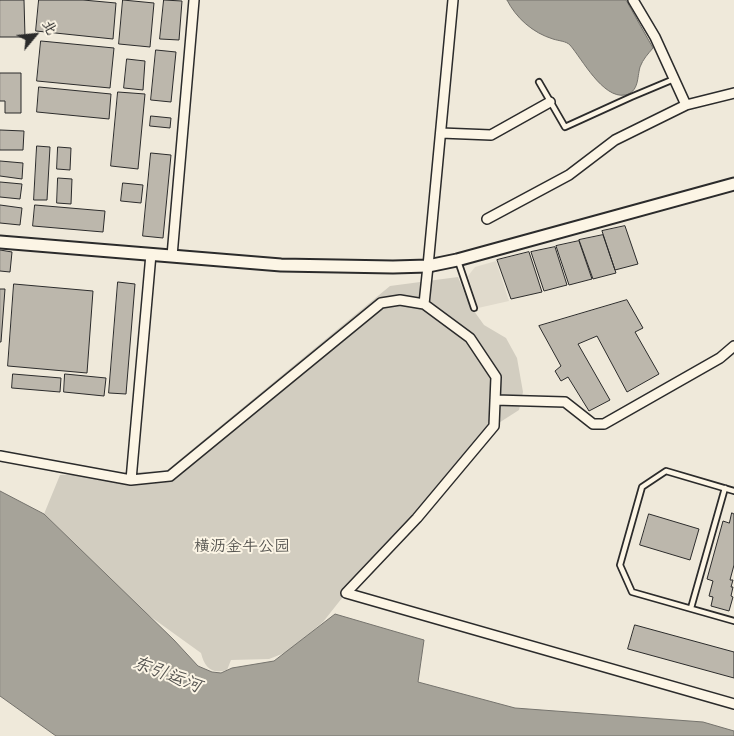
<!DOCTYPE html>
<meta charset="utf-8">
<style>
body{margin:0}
#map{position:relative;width:734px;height:736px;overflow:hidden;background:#efe9da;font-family:Dekko,"LXGW WenKai TC",sans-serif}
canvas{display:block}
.north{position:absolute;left:10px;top:10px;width:50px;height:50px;-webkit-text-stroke:4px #fcf5e5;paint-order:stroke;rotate:62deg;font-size:14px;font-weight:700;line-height:20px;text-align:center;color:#2b2b2b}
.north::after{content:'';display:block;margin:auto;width:18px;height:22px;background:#2b2b2b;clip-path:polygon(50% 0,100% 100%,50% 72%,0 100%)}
</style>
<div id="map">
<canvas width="734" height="736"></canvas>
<div class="north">北</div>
</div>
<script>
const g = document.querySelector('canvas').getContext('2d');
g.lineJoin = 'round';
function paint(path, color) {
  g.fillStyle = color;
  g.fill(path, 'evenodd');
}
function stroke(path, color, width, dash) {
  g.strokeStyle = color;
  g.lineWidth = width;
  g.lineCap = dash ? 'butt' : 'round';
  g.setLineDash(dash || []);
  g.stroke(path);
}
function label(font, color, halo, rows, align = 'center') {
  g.font = font + ' Dekko,"LXGW WenKai TC",sans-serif';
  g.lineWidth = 4;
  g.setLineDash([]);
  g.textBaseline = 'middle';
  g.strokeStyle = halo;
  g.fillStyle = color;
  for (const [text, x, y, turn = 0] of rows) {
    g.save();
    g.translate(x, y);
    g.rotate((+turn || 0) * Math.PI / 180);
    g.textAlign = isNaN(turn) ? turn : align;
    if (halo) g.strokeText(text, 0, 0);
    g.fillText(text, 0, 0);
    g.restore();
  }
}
const built = new Path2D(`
 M496,261L509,301L478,308L468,276L475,267Z`);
const green = new Path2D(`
 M458,277L469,304L484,325L506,338L517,358L523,392L519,410L494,426L346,593L323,622L287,652L269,659L231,660L227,670C211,674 205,668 201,653L133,604L44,514L60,475L166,471L390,286Z`);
const water = new Path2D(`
 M507,0H626L653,48C648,54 643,59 640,67C637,78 639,92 625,95C603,99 582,59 570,45C566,41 559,41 553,39C533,33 516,18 507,0Z
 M0,491L44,514L174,640L198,666L212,672L221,673L232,668L274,661L335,614L424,640L418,682L515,708L703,722L734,731V736H56L0,696Z`);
const building = new Path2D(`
 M0,0H24L25,37H0Z
 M39,0H83L116,3L113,39L36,31Z
 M123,0L154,3L150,47L119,44Z
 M164,0L182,1L179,40L160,39Z
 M41,41L114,48L110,88L37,81Z
 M156,50L176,52L171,102L151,100Z
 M127,59L145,61L143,90L124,88Z
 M0,73H21V113H5V101H0Z
 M39,87L111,94L109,119L37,112Z
 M118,92L145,94L138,169L111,166Z
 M151,116L171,118L170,128L150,126Z
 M0,130L24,131L23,150H0Z
 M37,146L50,147L47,200H34Z
 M58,147L71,148L70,170L57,169Z
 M151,153L171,155L163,238L143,236Z
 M0,161L23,163L22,179L0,176Z
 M58,178L72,179L71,204L57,203Z
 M0,182L22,184L20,199L0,197Z
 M123,183L143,185L141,203L121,201Z
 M0,205L22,208L20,225L0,223Z
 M35,205L105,211L103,232L33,226Z
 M625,226L638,264L615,270L602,231Z
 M603,235L616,273L593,279L579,240Z
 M579,241L592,279L569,285L556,246Z
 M555,247L567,285L544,291L531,252Z
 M0,250L12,252L10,272L0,271Z
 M529,252L542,292L511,299L497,260Z
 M118,282L135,284L126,394L109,393Z
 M14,284L93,291L87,373L8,366Z
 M0,289H5L1,342H0Z
 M627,300L643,328L635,332L659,374L627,392L597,336L578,344L610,400L589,411L568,377L561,381L555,371L561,366L539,326Z
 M13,374L61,378L60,392L12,388Z
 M65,374L106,378L104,396L64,392Z
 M732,513L734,514V565L730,580H733L731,587H733L731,596L733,597L729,611L711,606L713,597L709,596L713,581L707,579L723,521L729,523Z
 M649,514L699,529L690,560L640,545Z
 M635,625L734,652V678L628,649Z`);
const lane = new Path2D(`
 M539,82L565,127L631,97L674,79
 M458,261L474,308
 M734,491L666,471L642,487L620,565L632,592L734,621
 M691,608L725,488`);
const street = new Path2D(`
 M633,0L655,37L686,105
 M441,133L491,135L550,102
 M487,219L569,175L615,140L686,105L734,93
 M172,256L194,0
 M424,304L428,266L453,0
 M495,400L565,402L593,424H604L720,358L734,346
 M0,456L131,480L170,476L381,303L400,300L424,304L470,338L496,377L494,426L417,518L346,593L734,704
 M131,480L151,254`);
const secondary = new Path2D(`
 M0,242L281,265L393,267L428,266L457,260L734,184`);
const parkNames = [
 ["横沥金牛公园",242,549]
];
const waterNames = [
 ["东引运河",166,677,21]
];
paint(built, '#e0dacc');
paint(green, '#d2cdc0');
paint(water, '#a6a399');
stroke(water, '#75736d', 1);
paint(building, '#bcb7ac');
stroke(building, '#2b2b2b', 1);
stroke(lane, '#2b2b2b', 8);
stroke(street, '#2b2b2b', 12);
stroke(secondary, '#2b2b2b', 15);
stroke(lane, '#fcf5e5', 4.5);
stroke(street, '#fcf5e5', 9);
stroke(secondary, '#fcf5e5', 11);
label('16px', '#555450', '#fcf5e5', parkNames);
label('italic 18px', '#565552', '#fcf5e5', waterNames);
</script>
